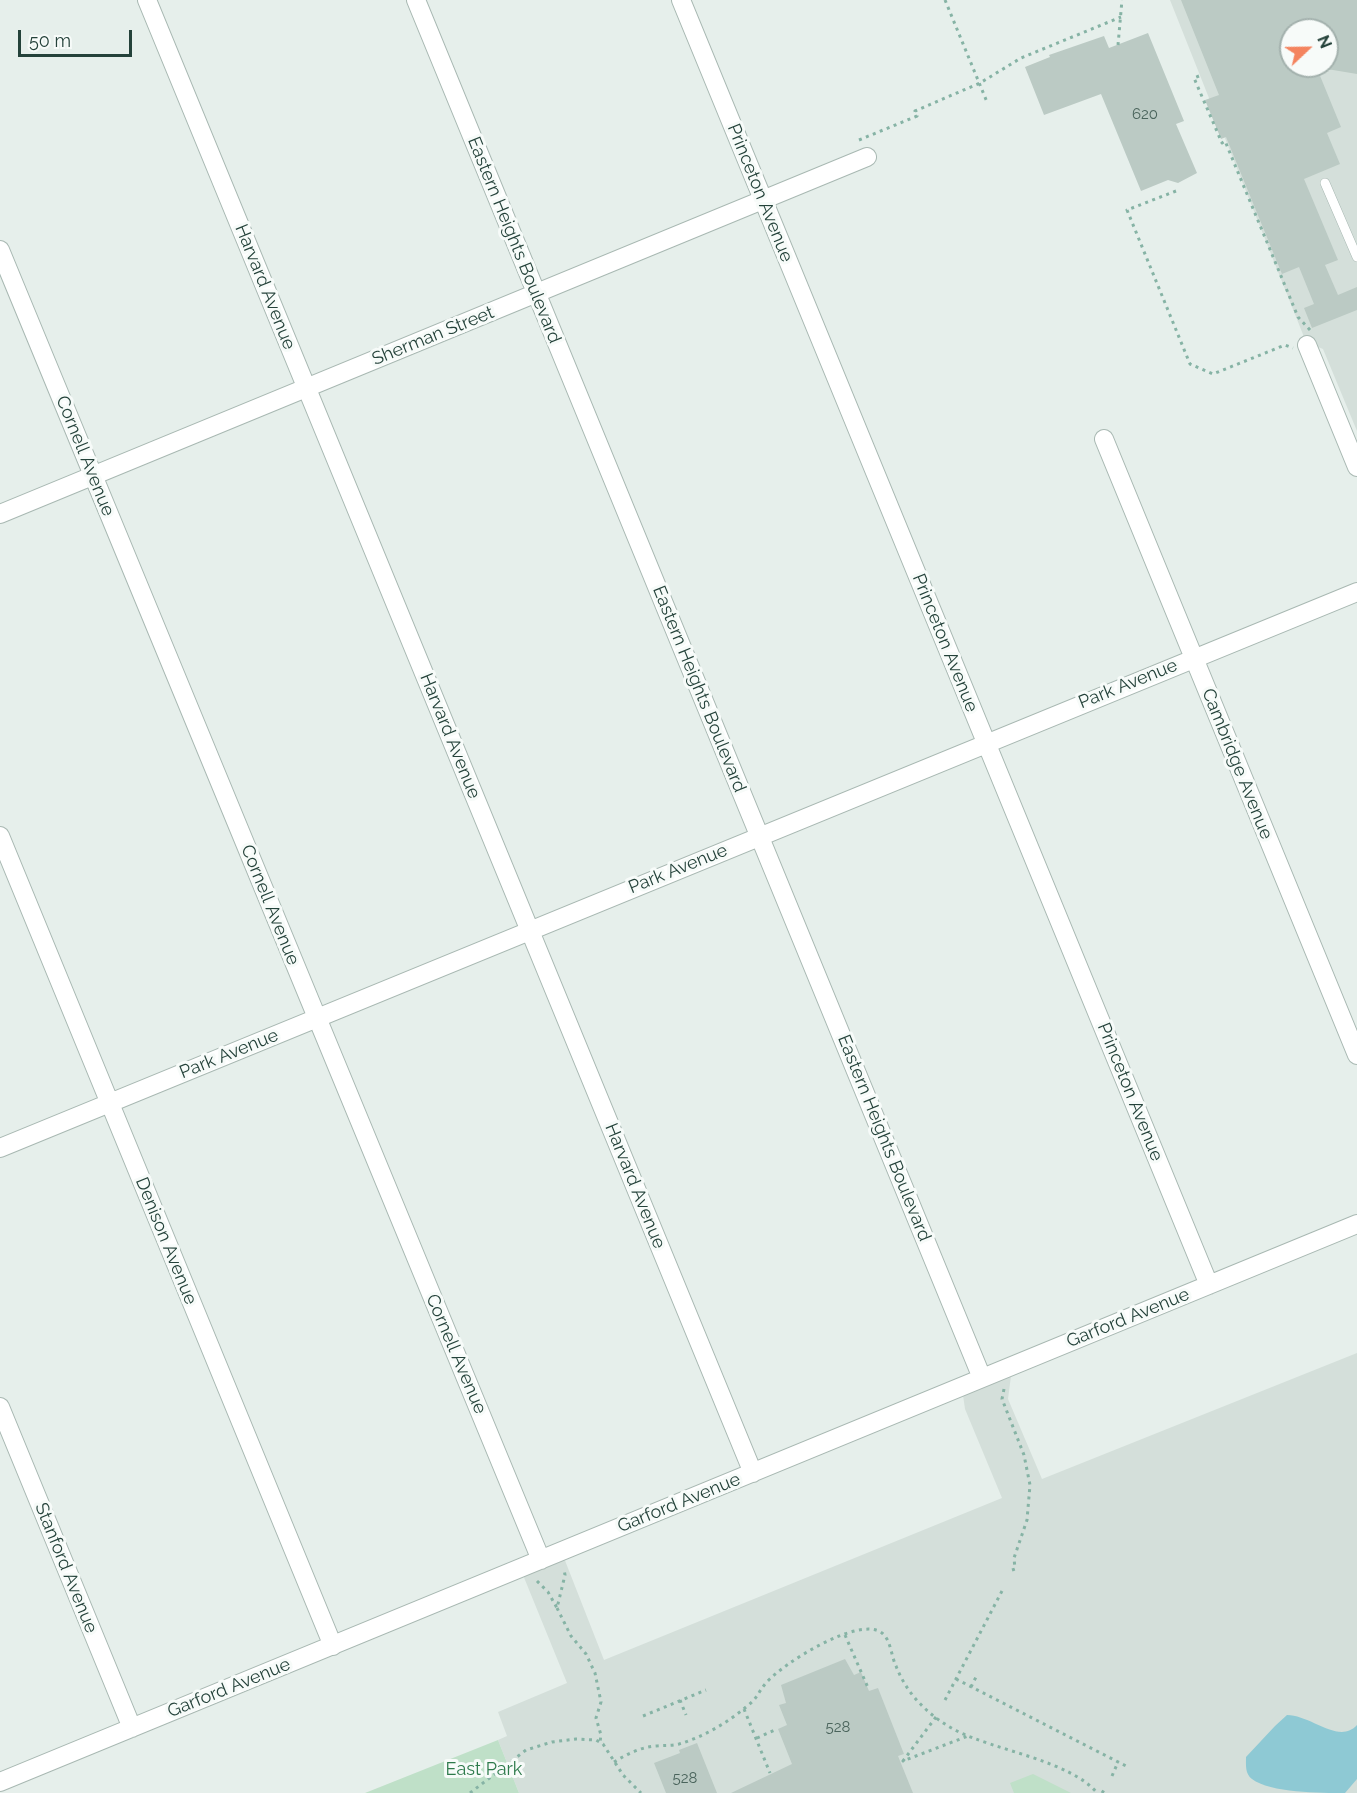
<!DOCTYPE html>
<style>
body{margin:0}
#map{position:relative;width:1357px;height:1793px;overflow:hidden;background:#e6efeb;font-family:Raleway,sans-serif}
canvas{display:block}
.north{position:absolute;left:1279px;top:18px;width:60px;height:60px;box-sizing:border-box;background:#f7fbf9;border:2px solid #a3b1ad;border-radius:50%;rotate:68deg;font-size:16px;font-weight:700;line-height:24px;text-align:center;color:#24423a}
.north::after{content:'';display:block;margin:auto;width:21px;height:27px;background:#f4845f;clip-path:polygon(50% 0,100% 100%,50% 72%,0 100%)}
.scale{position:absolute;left:18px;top:30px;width:114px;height:27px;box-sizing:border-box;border:3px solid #24423a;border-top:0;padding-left:8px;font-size:18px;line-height:21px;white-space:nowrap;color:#24423a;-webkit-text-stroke:4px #f7fbf9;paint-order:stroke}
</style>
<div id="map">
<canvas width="1357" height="1793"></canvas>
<div class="north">N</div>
<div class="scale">50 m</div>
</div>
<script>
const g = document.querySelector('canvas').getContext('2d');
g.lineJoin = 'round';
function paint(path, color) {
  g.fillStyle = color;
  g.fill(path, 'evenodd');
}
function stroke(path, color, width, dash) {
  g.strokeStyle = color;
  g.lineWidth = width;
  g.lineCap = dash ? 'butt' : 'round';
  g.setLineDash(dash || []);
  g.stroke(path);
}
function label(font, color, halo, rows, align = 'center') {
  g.font = font + ' Raleway,sans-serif';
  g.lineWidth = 6;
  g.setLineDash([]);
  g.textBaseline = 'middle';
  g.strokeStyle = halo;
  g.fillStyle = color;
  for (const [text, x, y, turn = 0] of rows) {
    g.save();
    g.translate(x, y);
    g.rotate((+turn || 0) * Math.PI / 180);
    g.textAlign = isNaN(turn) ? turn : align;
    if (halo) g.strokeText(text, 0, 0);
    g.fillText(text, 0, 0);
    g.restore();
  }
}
const built = new Path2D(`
 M1170,0H1357V431L1323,349L1306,342ZM1291,30H1327V66H1291Z
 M1357,1353V1793H519L498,1740L507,1736L498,1712L567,1683L523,1575L564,1558L604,1660L1002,1498L965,1409L963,1395L1011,1376L1008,1399L1042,1479Z`);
const green = new Path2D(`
 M498,1740L519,1793H365Z
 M1033,1774L1071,1793H1014L1010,1783Z`);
const water = new Path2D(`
 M1287,1715C1311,1715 1339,1745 1357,1725V1779L1345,1793C1321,1793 1270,1793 1252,1779C1245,1774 1246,1765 1246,1757L1275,1726Z`);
const building = new Path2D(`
 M1181,0H1357V74L1327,69V30H1291V66H1316L1341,127L1327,133L1340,164L1304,179L1338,260L1325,265L1338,295L1357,287V310L1312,328L1304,308L1314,304L1299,267L1282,274L1226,137L1221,139L1205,100L1219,95Z
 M1148,33L1184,121L1176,124L1197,173L1178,183L1168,180L1141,191L1101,94L1044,115L1025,67L1050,57L1049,55L1104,36L1109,48Z
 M845,1659L854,1675L861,1672L869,1691L878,1688L904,1754L898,1756L913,1793H731L792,1764L778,1729L787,1725L779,1705L786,1703L781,1685Z
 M697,1743L717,1793H666L654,1763L680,1753L679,1750Z`);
const path = new Path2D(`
 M945,0L987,102
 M1118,45L1122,0
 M1199,76L1194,78L1222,143L1225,141L1298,317L1310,330
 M859,140L917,116L915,111L980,83L1021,58L1121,17
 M1176,191L1127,210L1190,364L1213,374L1285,345L1293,348
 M1004,1389L1002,1399L1024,1455L1030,1485L1027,1520L1014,1558L1015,1569L1012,1570
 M537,1581L548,1592L557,1608L565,1575L564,1569
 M557,1608L571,1636L586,1654L595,1673L601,1702L596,1718L601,1735L600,1742
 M845,1635L869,1690
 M956,1679L1126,1766
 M971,1687L977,1675
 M680,1700L686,1715
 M945,1700L1002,1591
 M744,1709L770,1773
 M643,1716L706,1690
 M936,1717L903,1761L968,1736
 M757,1738L777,1729
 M614,1762C627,1754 641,1747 656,1746C664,1745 671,1746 679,1744C703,1737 727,1723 746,1707C758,1698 758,1692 766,1683C782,1664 859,1615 882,1633C891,1640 891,1656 896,1666C907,1695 930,1717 957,1731C994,1750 1071,1761 1097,1793
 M1112,1776L1118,1762
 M470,1793L526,1750L552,1742L576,1739L596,1740L603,1744L623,1775L641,1793
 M1102,1793L1104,1790`);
const lane = new Path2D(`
 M1325,183L1357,257`);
const street = new Path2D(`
 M147,0L753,1473
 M416,0L982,1378
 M681,0L1209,1285
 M0,250L541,1560
 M1307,345L1357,467
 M1104,439L1357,1055
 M0,514L867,157
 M0,836L333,1646
 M0,1148L1357,592
 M0,1407L132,1728
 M0,1782L1357,1224`);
const numberNames = [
 ["620",1145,114],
 ["528",838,1727],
 ["528",685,1778]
];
const streetNames = [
 ["Princeton Avenue",760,193,68],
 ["Eastern Heights Boulevard",514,240,68],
 ["Harvard Avenue",265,287,68],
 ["Sherman Street",433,336,-22],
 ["Cornell Avenue",85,456,68],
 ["Princeton Avenue",945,643,68],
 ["Park Avenue",1128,684,-22],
 ["Eastern Heights Boulevard",699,689,68],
 ["Harvard Avenue",450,736,68],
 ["Cambridge Avenue",1237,764,68],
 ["Park Avenue",678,869,-22],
 ["Cornell Avenue",270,905,68],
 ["Park Avenue",229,1054,-22],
 ["Princeton Avenue",1130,1092,68],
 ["Eastern Heights Boulevard",884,1138,68],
 ["Harvard Avenue",635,1186,68],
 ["Denison Avenue",166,1241,68],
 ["Garford Avenue",1128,1318,-22],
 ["Cornell Avenue",456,1354,67],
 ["Garford Avenue",679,1503,-22],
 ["Stanford Avenue",66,1568,68],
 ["Garford Avenue",229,1688,-22]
];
const parkNames = [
 ["East Park",484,1770]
];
paint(built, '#d4dfda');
paint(green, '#bfe0c8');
paint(water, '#8ec9d4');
paint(building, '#bbcac4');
stroke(lane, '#a8b8b2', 10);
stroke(street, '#a8b8b2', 20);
stroke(path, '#86b3a5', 3, [3, 4.5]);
stroke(lane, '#fff', 9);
stroke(street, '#fff', 18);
label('15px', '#4a645c', null, numberNames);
label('18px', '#24423a', '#f7fbf9', streetNames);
label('18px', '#2d7a4b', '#f7fbf9', parkNames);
</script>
